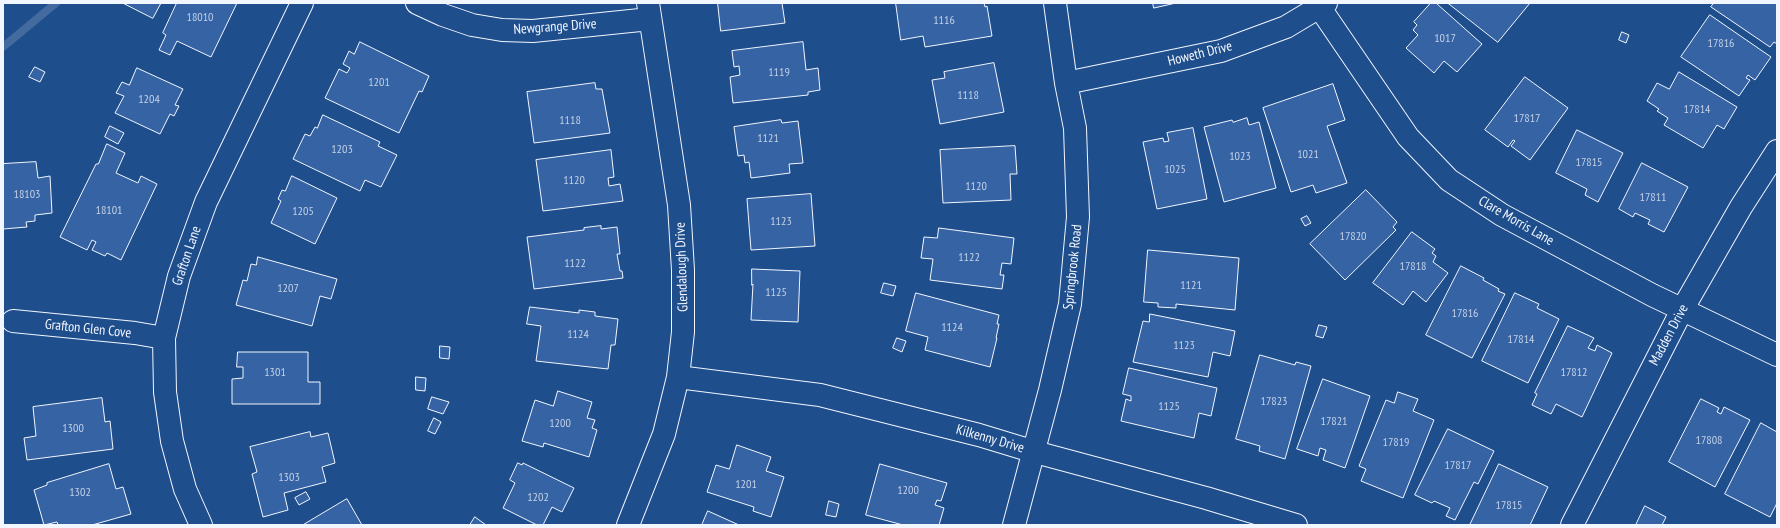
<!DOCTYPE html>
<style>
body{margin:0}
#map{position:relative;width:1780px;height:528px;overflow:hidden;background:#1f4e8c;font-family:"PT Sans Narrow",sans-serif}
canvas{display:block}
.frame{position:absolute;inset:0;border:4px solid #f2f6ff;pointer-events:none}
</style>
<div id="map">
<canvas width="1780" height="528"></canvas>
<div class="frame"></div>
</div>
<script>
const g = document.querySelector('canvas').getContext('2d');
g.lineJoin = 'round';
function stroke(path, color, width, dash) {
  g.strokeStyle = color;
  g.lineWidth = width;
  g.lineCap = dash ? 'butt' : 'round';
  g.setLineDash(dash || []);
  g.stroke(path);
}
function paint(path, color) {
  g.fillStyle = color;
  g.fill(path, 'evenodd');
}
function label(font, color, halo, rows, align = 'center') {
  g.font = font + ' "PT Sans Narrow",sans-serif';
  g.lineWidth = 3;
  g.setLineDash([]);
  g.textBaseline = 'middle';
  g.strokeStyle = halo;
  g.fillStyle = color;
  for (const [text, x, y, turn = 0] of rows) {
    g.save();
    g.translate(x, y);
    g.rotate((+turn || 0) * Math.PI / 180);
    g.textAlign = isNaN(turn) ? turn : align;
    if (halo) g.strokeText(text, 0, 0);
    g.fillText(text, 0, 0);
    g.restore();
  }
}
const stream = new Path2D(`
 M3,47L56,3`);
const building = new Path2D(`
 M123,3H161L153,18Z
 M177,3H237L211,57L177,41L170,55L159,50L166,35L163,33Z
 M718,3H782L785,23L721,31Z
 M896,3H984L985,7L987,6L992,36L925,47L923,36L901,40Z
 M1153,3H1176L1154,8Z
 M1431,3H1436L1482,44L1457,72L1444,61L1434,73L1406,48L1418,35L1413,30L1417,25L1414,22Z
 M1448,3H1530L1498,42Z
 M1714,3H1777V44L1774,42L1770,47L1711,7Z
 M1710,15L1771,57L1755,80L1748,75L1746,78L1750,80L1739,96L1681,57Z
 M1622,32L1629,35L1626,43L1619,40Z
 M360,42L429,76L422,92L419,91L399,133L325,98L339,69L347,73L350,68L343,64L349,51L354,54Z
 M803,42L806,70L818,68L820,90L808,92V95L733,103L730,77L740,75L739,66L734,67L732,51Z
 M994,63L1004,112L940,124L932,80L945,78L944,72Z
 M35,67L45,72L40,82L29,77Z
 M137,68L183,89L175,105L179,106L174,116L170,114L160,134L115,113L124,96L116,93L122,82L129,85Z
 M1679,72L1737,107L1724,129L1717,125L1703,148L1664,125L1668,118L1657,111L1659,109L1647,101L1657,83L1669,89Z
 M1525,77L1568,108L1530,160L1511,146L1515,141L1513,140L1508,147L1485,130Z
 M595,83L596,89H602L610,133L534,143L527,92Z
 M1333,84L1345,120L1327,126L1347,183L1316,193L1313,185L1291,192L1263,108Z
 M323,115L380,142L378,146L397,155L381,187L365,180L360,191L293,159L305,134L310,136L315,127L317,128Z
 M1247,118L1249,125L1259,122L1276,188L1224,202L1204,127L1232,120L1233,122Z
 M781,120L782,123L798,121L803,163L789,164L790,173L751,178L749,162L745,163L744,155L738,156L734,127Z
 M110,126L124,133L118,144L105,137Z
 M1193,128L1207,199L1157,209L1143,142L1163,138L1164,142L1169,141L1167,133Z
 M1577,130L1623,153L1598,202L1585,195L1587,189L1556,173Z
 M107,144L125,153L116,173L138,183L141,176L157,184L121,260L107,253L105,256L92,250L96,242L92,240L87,250L60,237L96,164H98Z
 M1015,146L1017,174H1010L1011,200L943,203L940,150Z
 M611,150L614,177L608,178L609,186L620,184L623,201L543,211L536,160Z
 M36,162L38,178L50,176L52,213L35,215V221L26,222L27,227L3,229V164Z
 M1642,163L1688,187L1664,232L1648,224L1650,220L1635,213L1633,217L1619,209Z
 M292,176L337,198L315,244L271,223L281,201L278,199L282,190L285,191Z
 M1366,190L1397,222L1393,227L1396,230L1345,280L1310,244Z
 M811,194L815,246L751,250L747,199Z
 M1307,216L1311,223L1305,226L1301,219Z
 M601,226V229L617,227L620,254H617L620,271H622L623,278L534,289L527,237L584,230V228Z
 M939,228L1014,238L1011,264L1002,263L1000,275H1004L1002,289L930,280L933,259L921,258L924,237L937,238Z
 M1412,232L1435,249L1432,253L1436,256L1433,262L1448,273L1426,302L1413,291L1403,305L1373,283Z
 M1148,250L1239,258L1235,310L1176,304V308L1158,307V303L1144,302Z
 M258,257L337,279L331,299L320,296L312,326L236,305L243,280L247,281L251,264L256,265Z
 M1461,266L1484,278L1483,280L1499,289L1498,291L1505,294L1472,358L1426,335Z
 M752,269L800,271L798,322L751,320L753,284L752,285Z
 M884,283L896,286L893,296L881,293Z
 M916,293L999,315L997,324H999L996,338H997L990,367L925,350L928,337L906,331Z
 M1515,293L1539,304L1537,308L1559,319L1528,383L1482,361Z
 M530,307L579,313V310L595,312V316L618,319L615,345H611L608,369L536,361L541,326L527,324Z
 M1150,314L1235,331L1230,356L1213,352L1208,377L1133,362L1143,321L1149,322Z
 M1319,325L1327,327L1323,338L1316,336Z
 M1568,326L1594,338L1588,348L1595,351L1597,345L1612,353L1582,417L1556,404L1551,414L1532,405L1537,394L1535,393Z
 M897,338L906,341L902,352L893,348Z
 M440,346L450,347L449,359L440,358Z
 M238,352H308V382H320V404H232V379L243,378V367H237Z
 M1260,355L1295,365L1296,362L1311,366L1285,459L1259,451L1260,446L1236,439Z
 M1129,368L1217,388L1211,416L1199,413L1194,438L1121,421L1126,399L1131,401V396L1123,394Z
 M416,377L426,378L425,391L416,390Z
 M1323,379L1370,396L1345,468L1323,460L1326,450L1320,448L1318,456L1297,449Z
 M558,391L592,402L587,418L595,420L592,428L597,430L589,457L544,443L543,447L522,441L535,400L553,406Z
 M1398,392L1418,399L1413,411L1434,420L1403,498L1361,481L1366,469L1359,466L1386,400L1394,403Z
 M432,397L449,402L443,414L428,409Z
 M102,398L105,422L110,421L113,449L27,460L24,438L36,436L33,407Z
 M1701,399L1719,408L1717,412L1721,414L1724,407L1750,420L1715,487L1669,462Z
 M434,418L441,422L435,434L428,431Z
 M1761,423L1777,432V503L1770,517L1725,494Z
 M1448,429L1494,451L1478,484L1474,482L1455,520L1446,516L1450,508L1434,501L1432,503L1415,495Z
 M310,432L311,437L328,433L335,463L322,467L326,482L284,493L288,510L263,517L252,474L257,472L250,447Z
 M737,445L771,457L766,471L784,477L771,517L753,511L754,507L707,492L716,465L729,469Z
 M518,463L522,465L523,463L574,488L562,512L552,507L543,525H537L503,508L515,483L510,480Z
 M109,464L116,489L123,487L131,514L92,525H58L57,522L44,525L34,490L47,485V483Z
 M880,464L947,483L941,501L937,500L935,505L944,508L939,525H903L866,515Z
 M1499,464L1548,487L1530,525H1470Z
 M306,492L310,499L299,505L295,498Z
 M347,499L362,525H303Z
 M829,501L839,504L836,517L826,515Z
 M1645,506L1666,517L1662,525H1636Z
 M708,511L739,525H702Z
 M475,517L486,525H470Z`);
const minor = new Path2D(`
 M417,3L443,15L472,25L502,30L533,31L650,19
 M1320,8L1408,137L1449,180L1502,215L1652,295L1777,355
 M1066,83L1221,51L1286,27L1326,3
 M13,321L135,333L164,338
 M678,377L820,395L979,435L1035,452L1206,498L1296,525
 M201,525L185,489L172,441L165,392L164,338L179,276L206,202L302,3
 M628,525L664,434L678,377L683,332V270L679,205L648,3
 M1014,525L1050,390L1070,304L1078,217L1075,128L1066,83L1055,3
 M1572,525L1682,310L1741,207L1777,151`);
const numberNames = [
 ["18010",200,18],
 ["1116",944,21],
 ["1017",1445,39],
 ["17816",1721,44],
 ["1119",779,73],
 ["1201",379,83],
 ["1118",968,96],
 ["1204",149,100],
 ["17814",1697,110],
 ["17817",1527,119],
 ["1118",570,121],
 ["1121",768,139],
 ["1203",342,150],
 ["1021",1308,155],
 ["1023",1240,157],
 ["17815",1589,163],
 ["1025",1175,170],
 ["1120",574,181],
 ["1120",976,187],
 ["18103",27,195],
 ["17811",1653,198],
 ["18101",109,211],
 ["1205",303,212],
 ["1123",781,222],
 ["17820",1353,237],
 ["1122",969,258],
 ["1122",575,264],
 ["17818",1413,267],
 ["1121",1191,286],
 ["1207",288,289],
 ["1125",776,293],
 ["17816",1465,314],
 ["1124",952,328],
 ["1124",578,335],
 ["17814",1521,340],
 ["1123",1184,346],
 ["1301",275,373],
 ["17812",1574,373],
 ["17823",1274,402],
 ["1125",1169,407],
 ["17821",1334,422],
 ["1200",560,424],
 ["1300",73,429],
 ["17808",1709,441],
 ["17819",1396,443],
 ["17817",1458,466],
 ["1303",289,478],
 ["1201",746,485],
 ["1200",908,491],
 ["1302",80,493],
 ["1202",538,498],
 ["17815",1509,506]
];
const streetNames = [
 ["Newgrange Drive",555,27,-4],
 ["Howeth Drive",1200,54,-14],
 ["Clare Morris Lane",1516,221,30],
 ["Grafton Lane",187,256,-71],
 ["Glendalough Drive",682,267,-92],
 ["Springbrook Road",1073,267,-84],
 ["Grafton Glen Cove",88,329,6],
 ["Madden Drive",1669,335,-62],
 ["Kilkenny Drive",990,439,16]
];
stroke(stream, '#446ba0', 8);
paint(building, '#3563a3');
stroke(building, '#f2f6ff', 1);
stroke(minor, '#f2f6ff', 24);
stroke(minor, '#1f4e8c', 22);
label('12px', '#c3d1e8', null, numberNames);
label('14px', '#f2f6ff', '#1f4e8c', streetNames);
</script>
